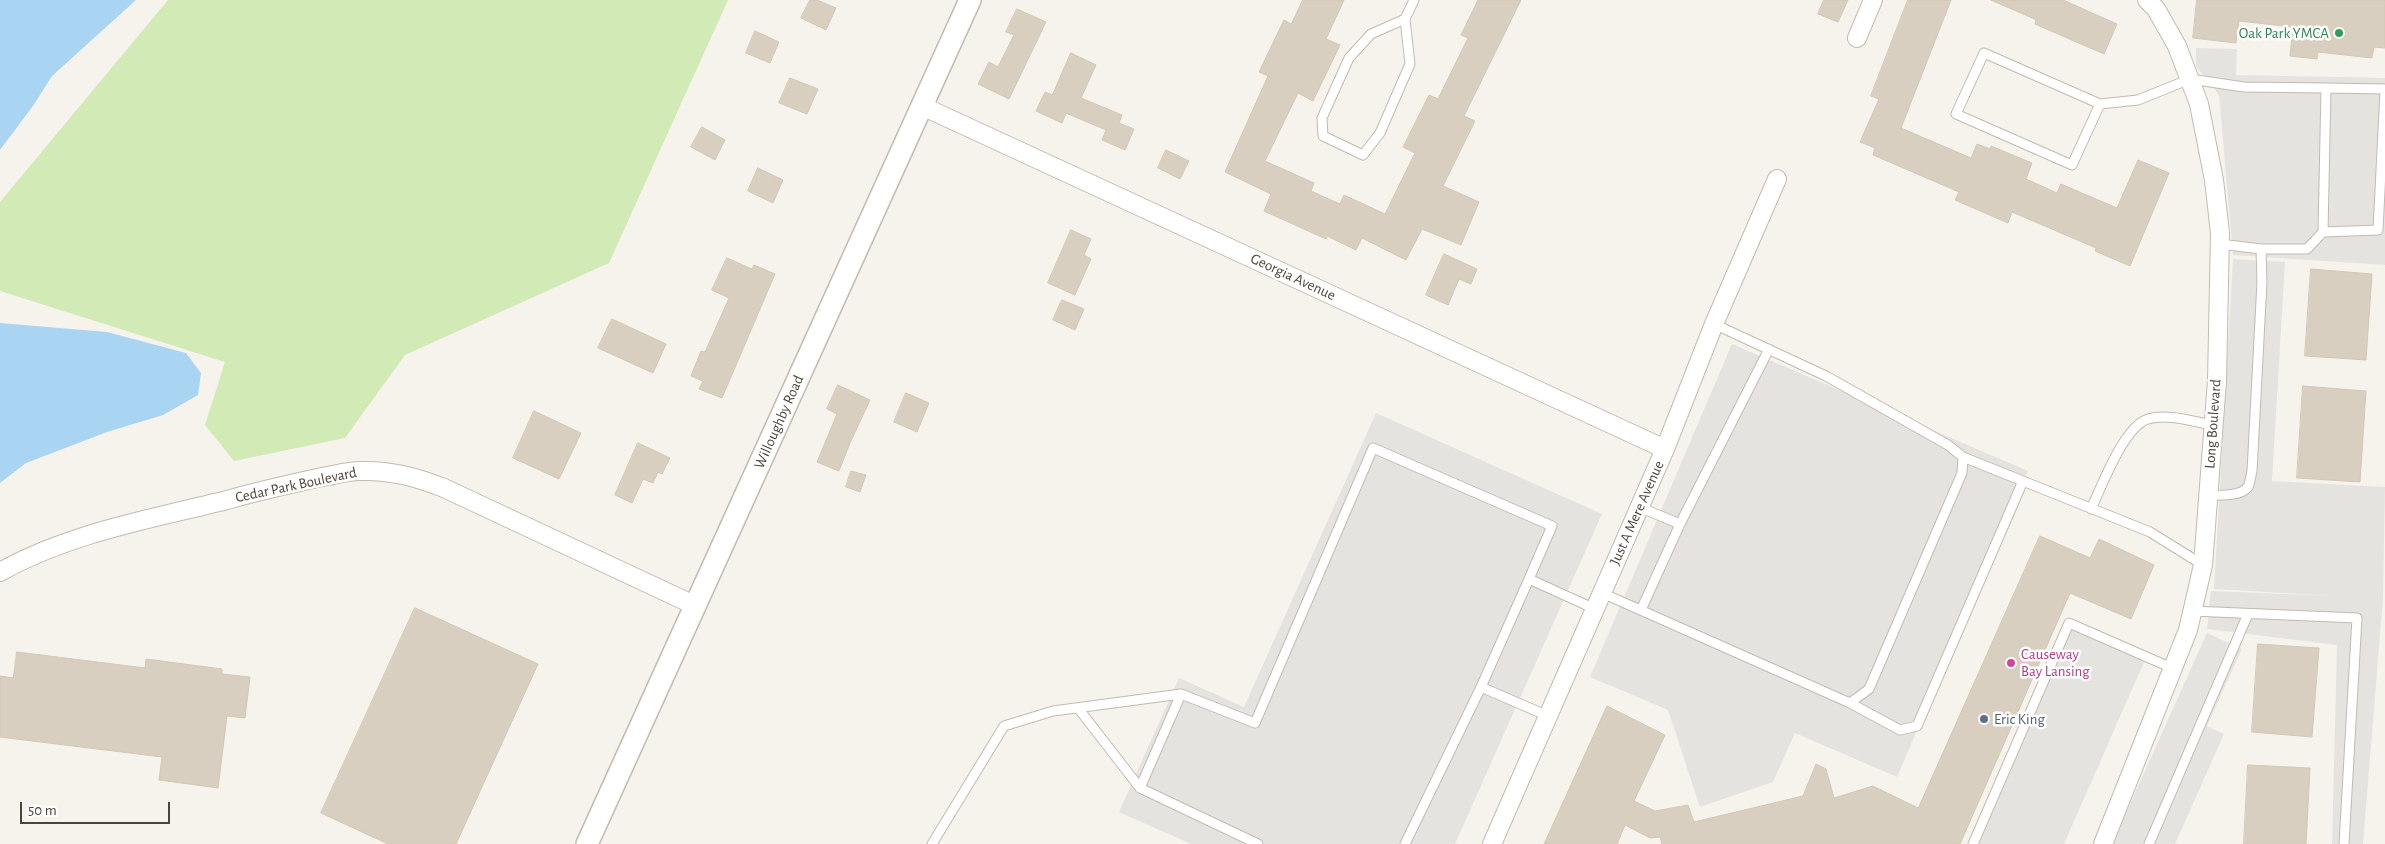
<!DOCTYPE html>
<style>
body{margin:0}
#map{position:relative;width:2385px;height:844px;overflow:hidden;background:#f6f3ec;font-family:"Alegreya Sans",sans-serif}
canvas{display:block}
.scale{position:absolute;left:20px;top:802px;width:150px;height:22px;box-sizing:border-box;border:2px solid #4b4439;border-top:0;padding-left:6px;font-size:15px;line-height:18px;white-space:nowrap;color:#4b4439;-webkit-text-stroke:4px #fff;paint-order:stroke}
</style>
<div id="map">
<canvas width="2385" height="844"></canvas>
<div class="scale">50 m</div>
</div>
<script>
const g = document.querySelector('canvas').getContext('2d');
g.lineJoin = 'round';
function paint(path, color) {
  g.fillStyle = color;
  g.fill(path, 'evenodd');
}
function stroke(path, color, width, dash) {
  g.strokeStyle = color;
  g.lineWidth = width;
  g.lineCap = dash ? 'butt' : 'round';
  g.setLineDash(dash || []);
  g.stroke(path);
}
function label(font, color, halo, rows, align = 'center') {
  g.font = font + ' "Alegreya Sans",sans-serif';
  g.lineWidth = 5;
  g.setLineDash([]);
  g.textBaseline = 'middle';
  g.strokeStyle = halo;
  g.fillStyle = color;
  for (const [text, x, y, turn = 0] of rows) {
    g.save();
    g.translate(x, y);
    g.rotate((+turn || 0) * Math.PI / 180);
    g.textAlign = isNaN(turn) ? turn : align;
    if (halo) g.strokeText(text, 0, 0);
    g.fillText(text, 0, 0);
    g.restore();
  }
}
const green = new Path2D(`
 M168,0H728L609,263L405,355L345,438L234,461L205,425L225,362L0,291V202Z`);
const parking = new Path2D(`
 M2196,48L2237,49L2236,75L2385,78V265L2233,255L2219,95L2196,66Z
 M2233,259L2285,262L2272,481L2385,487L2383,598L2363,844H2332L2337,645L2207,629L2211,591L2334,596L2214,589Z
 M1732,344L2028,471L1897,777L1795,733L1773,782L1700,807L1668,710L1590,677Z
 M1376,413L1602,514L1455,844H1191L1119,812L1179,678L1244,707Z
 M2069,618L2148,653L2064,844H1968Z
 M2207,633L2242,649L2207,726L2224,734L2175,844H2112Z`);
const water = new Path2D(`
 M0,0H136L52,76L33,106L0,150Z
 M0,323L107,332L186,353L201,373L198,395L163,415L107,432L26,463L0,483Z`);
const building = new Path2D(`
 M810,0H817L836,8L826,30L801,18Z
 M1303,0H1344L1326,39L1340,45L1313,101L1298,93L1265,161L1314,183L1311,191L1340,204L1344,195L1385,214L1415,153L1403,147L1429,95L1438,99L1468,38L1461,35L1478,0H1521L1464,116L1475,121L1443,186L1479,202L1461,245L1422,229L1406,260L1362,238L1356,250L1327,236L1326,239L1264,211L1271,194L1225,172L1268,76L1259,72L1284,20L1291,24Z
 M1824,0H1848L1838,22L1818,14Z
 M1908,0H1951L1901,128L1971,158L1977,144L1990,149L1991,146L2032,163L2026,179L2057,193L2061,184L2117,208L2138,160L2169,173L2130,266L2095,251L2096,248L2012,212L2008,223L1955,200L1959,192L1873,155L1875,148L1860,142L1879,99L1871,96Z
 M1991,0H2063L2117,24L2104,54L2035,24L2036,20Z
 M2197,0H2385V48L2374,47L2372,58L2318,52L2317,59L2290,56L2293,27L2239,21L2236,43L2193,38Z
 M1017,9L1046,22L1009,99L978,84L989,62L998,67L1014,35L1006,32Z
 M755,31L779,42L770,63L746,53Z
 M1071,53L1096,65L1081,98L1122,115L1119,123L1134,129L1125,150L1102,140L1106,130L1066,113L1062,123L1036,111L1045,92L1052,95Z
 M790,78L818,89L807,114L779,103Z
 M702,127L725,140L715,160L691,147Z
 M1166,150L1189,161L1180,179L1158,168Z
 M758,168L783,180L773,203L748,191Z
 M1071,230L1091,239L1084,255L1091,259L1075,295L1048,283Z
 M1444,254L1477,269L1471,284L1459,279L1448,305L1426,295Z
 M727,258L752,269L754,265L775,274L722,398L699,389L703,381L691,376L701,351L705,352L729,298L712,290Z
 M2311,269L2372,274L2366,360L2305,356Z
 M1062,300L1084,309L1075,330L1053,320Z
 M612,319L666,344L653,373L598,348Z
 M838,385L870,400L850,443L839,471L817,462L837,414L827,409Z
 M2303,386L2366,391L2360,482L2297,478Z
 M906,393L929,403L917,432L894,422Z
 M534,411L581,433L559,479L513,458Z
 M638,443L670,458L662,474L658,472L653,483L643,479L632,503L615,495Z
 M851,471L866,475L860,492L846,487Z
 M2040,536L2090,558L2099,539L2154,565L2131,619L2070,593L1960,844H1662L1660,837L1650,838L1625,825L1617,844H1544L1607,706L1665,735L1634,801L1655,811L1688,805L1694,822L1803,796L1816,764L1826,769L1834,798L1873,786L1918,808Z
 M415,608L538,664L456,844H388L321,813Z
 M2258,644L2319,648L2312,737L2252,732Z
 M17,652L145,668L146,659L222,669V674L250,677L245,718L227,716L218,788L159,780L162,757L0,737V676L13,678Z
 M2248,765L2310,768L2306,844H2244Z`);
const service = new Path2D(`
 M1405,19L1371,34L1349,58L1322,118L1323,136L1363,155L1380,133L1410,64L1405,19L1414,0
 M2326,88L2385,89
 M2100,104L2072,165L1956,114L1984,53L2100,104L2138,100L2190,79L2244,87L2326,88L2323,232L2307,249H2261L2220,244
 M2323,232L2378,230L2385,91
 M1963,457L2150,532L2203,565
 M2208,495C2219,495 2240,497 2248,487C2250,483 2251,475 2252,471L2262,282L2261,249
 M1639,507L1680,524L1641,610
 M2091,509C2102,486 2124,426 2148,419C2168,413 2194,422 2213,425
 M1680,524L1769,349
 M1529,579L1481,687L1548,716
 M1602,593L1850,703L1869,689L1962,473L1963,457L1948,445L1826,376L1714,324
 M2192,611L2357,618L2344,844
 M1850,703L1900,730L1917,726L2023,481
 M1078,708L1140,788
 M932,844L1004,726L1053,711L1181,694
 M1258,844L1140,788L1181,694L1255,723L1373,448L1552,526L1529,579L1595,609
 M1405,844L1481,687
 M1973,844L2069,623L2172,668
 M2149,844L2248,614`);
const minor = new Path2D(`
 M1857,38L1873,0
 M922,106L1665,449
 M0,572C69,533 151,519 227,500C258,491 290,484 322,477C335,475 347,471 360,471C390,470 416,477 444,488L696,606
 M1492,844L1665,449L1714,324L1777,179
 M2103,844L2188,630L2203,565L2217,381L2220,233L2214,180L2199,104L2177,46L2156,9L2147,0`);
const tertiary = new Path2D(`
 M587,844L970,0`);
const markers = [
 [2339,33,5,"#2e9e5b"],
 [2011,663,5,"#d1479c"],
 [1984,719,5,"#5c6f8a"]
];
const leisureNames = [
 ["Oak Park YMCA",2329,33]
];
const streetNames = [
 ["Georgia Avenue",1293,277,25],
 ["Willoughby Road",779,422,-66],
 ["Long Boulevard",2213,424,-86],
 ["Cedar Park Boulevard",296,485,-12],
 ["Just A Mere Avenue",1637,513,-66]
];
const hotelNames = [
 ["Causeway",2021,654],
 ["Bay Lansing",2021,671]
];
const serviceNames = [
 ["Eric King",1994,719]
];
paint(green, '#d2eab5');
paint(parking, '#e5e3e0');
paint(water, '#a9d4f2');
paint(building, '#d8cfc1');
stroke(building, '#d3c7b4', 1);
stroke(service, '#c2bbae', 11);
stroke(minor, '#c2bbae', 20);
stroke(tertiary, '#c2bbae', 24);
stroke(service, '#fff', 9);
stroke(minor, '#fff', 18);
stroke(tertiary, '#fff', 21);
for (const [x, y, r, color] of markers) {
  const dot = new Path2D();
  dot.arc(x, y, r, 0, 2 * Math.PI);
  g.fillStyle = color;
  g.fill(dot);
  stroke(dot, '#fff', 2);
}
label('15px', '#27864d', '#fff', leisureNames, 'right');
label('15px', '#4b4439', '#fff', streetNames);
label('15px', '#b23c85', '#fff', hotelNames, 'left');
label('15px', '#4e5e75', '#fff', serviceNames, 'left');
</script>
